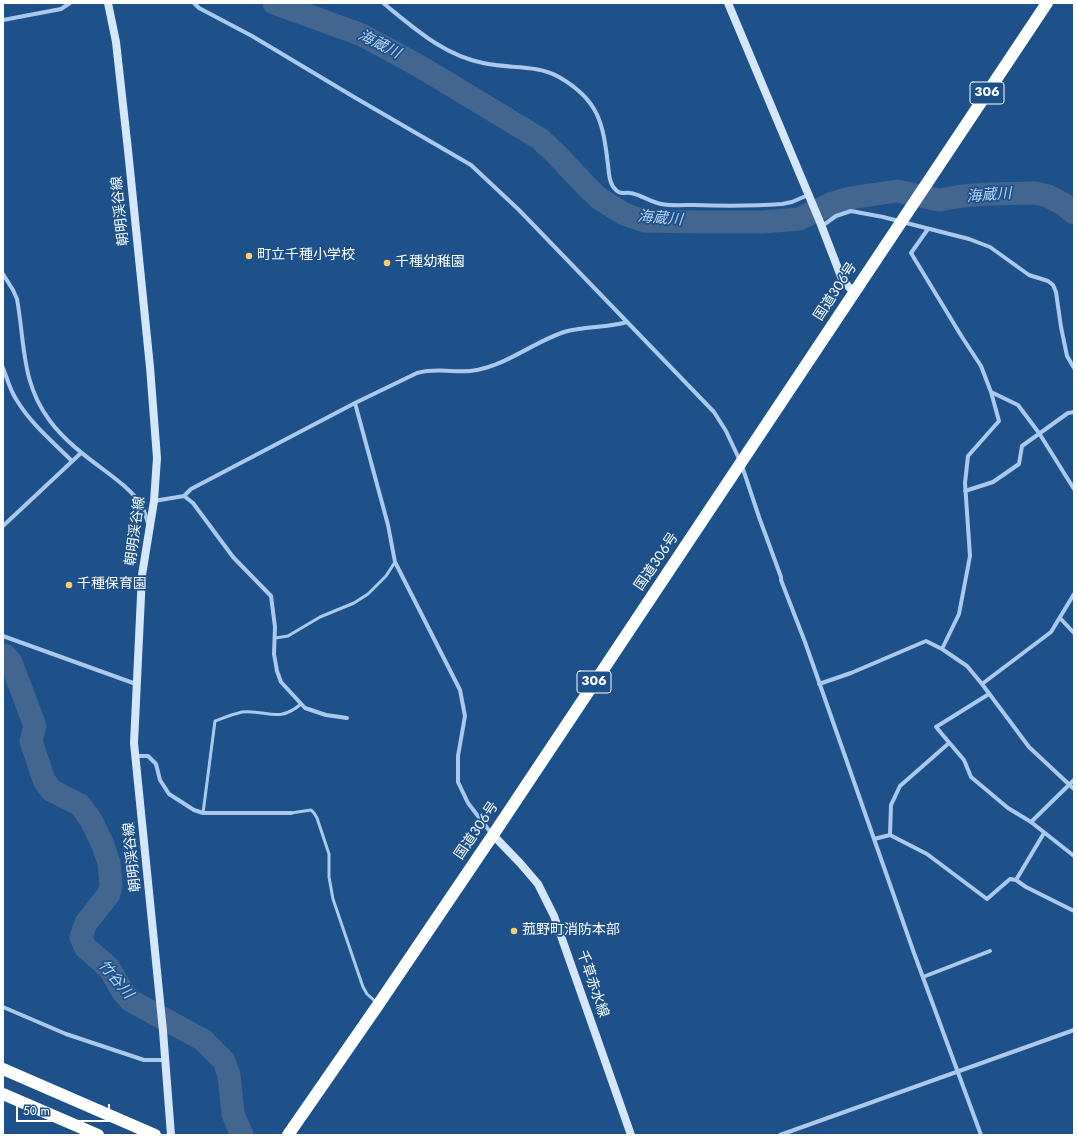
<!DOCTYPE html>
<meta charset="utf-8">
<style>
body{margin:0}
#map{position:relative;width:1077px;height:1138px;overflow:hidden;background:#1e508a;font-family:Jost,sans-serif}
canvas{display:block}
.frame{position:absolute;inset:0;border:4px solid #fff;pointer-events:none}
.scale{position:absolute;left:16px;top:1104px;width:94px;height:18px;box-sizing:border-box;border:2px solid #fff;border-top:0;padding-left:5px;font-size:12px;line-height:14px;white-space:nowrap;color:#fff;-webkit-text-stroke:3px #1e508a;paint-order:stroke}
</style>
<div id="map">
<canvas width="1077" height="1138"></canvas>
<div class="frame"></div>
<div class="scale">50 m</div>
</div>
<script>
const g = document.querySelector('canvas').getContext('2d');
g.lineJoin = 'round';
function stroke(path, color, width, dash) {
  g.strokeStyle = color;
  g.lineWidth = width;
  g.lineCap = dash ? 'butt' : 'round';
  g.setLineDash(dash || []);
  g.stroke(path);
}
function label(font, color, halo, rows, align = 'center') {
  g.font = font + ' Jost,"Noto Sans JP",sans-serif';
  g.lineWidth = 3.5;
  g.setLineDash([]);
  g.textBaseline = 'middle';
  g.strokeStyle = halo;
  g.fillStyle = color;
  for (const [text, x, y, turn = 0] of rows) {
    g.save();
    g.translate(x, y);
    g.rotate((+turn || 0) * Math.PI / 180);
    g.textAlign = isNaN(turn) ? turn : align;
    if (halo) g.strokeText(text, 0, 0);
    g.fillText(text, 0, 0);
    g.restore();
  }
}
const river = new Path2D(`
 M274,3L362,35L421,67L540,139L556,154L590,190L600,199L624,214L644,221L699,222H763L799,219L833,203L850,198L897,191L939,200L963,196L989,194L1035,193L1048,196L1063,204L1074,213
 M3,655L6,656L11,662L35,726L31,741L44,780L51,790L80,805L91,820L103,845L109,863L111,885L109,894L86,923L81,937L85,947L109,968L123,992L131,1001L203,1040L224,1061L229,1075L233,1114L242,1135`);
const lane = new Path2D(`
 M275,638L288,636L320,617L354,603L368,594L386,576L395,562
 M203,813L215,721C223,718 233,714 242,712C266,709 278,724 301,704
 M291,813L311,810L314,813L317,818L329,854V877L333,899L363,987L367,994L376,1002`);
const street = new Path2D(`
 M194,3L199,8L252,36L354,97L471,165L519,210L714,412L726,431L741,463L759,517L781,577V580L805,642L914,953L981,1135
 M383,3C414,28 443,55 483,63C509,69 536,64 559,77C599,100 603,123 608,165C609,173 609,184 616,190C620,195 624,192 630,193C640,194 650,202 661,204C672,206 684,205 694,205C723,206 753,206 782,204L792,202L808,195
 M3,20L61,9L70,3
 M822,226L836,216L851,211L883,217L969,239L990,247L1029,275L1048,281L1053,285L1056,292L1061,327L1067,356L1074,368
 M928,229L911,253L962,337L981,366L991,392L1018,405L1039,433L1074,489
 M3,274L13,290L17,299C25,343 21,383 50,421C64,440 85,456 104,470C117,480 131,490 140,503C144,509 146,517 148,523
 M3,368C7,378 10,390 16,399C30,423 53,442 72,461
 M355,403L388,525L395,562L460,690L465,716L458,756V782L468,803L491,833
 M965,491L993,482L1019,464L1022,446L1068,413L1074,412
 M184,496L193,503L233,557L271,596L275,627L274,654L277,671L281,682L305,708L326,715L347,718
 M154,501L184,496L191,489L355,403L417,373C439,367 457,374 477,370C508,364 534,342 564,332C585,326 607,328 627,322
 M3,526L81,453
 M1060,618L1074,633
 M3,636L136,684
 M942,649L959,614L970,556L965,483L968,456L999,421L991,392
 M819,684L851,673L926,641L942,649L967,666L982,684L1029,747L1074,789
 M982,684L1051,632L1074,594
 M989,694L936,727L964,760L971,777L1008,808L1031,822L1074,780
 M136,756H148L156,764L160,780L169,794L194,810L203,813H291
 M1031,822L1074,856
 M890,835L891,805L900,786L949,743
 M874,839L890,835L927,854L987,899L1010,879L1016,880L1026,887L1074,911
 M1016,880L1044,833
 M923,977L990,951
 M3,1007L66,1034L144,1060H165
 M780,1135L1074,1030`);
const secondary = new Path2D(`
 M108,3L116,42L128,150L150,367L157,458L154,501L142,575L134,743L163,1031L171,1135
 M728,3L820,222L842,279L854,293
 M493,835L520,863L538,884L554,916L631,1135`);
const highway = new Path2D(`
 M3,1069L155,1135
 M3,1094L98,1135
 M288,1135L378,1005L493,835L1047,3`);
const markers = [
 [249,256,4,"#facd69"],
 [387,263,4,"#facd69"],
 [69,585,4,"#facd69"],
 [514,931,4,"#facd69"]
];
const shields = [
 [987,93,34],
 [594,682,34]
];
const shieldNames = [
 ["306",987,93],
 ["306",594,682]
];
const streetNames = [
 ["朝明渓谷線",121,211,-96],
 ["国道306号",836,292,-57],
 ["朝明渓谷線",136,531,-82],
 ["国道306号",657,562,-56],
 ["国道306号",477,831,-56],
 ["朝明渓谷線",133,857,-96],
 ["千草赤水線",592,984,71]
];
const poiNames = [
 ["町立千種小学校",257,256],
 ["千種幼稚園",395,263],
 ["千種保育園",77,585],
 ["菰野町消防本部",522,931]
];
const waterNames = [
 ["海蔵川",379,45,27],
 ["海蔵川",989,196,-4],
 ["海蔵川",660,219,5],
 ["竹谷川",115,980,50]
];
stroke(river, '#426690', 23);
stroke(lane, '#aac9ec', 3);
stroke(street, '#aac9ec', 4);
stroke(secondary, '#d6e6f9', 8);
stroke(highway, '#fff', 12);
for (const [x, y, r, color] of markers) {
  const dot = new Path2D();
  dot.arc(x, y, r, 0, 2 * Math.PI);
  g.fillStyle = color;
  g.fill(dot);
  stroke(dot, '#1e508a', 1.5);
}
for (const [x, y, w] of shields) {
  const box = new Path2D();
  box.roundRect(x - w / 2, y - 11, w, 22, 3);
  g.fillStyle = '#1e508a';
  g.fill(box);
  stroke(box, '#fff', 1);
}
label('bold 13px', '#fff', null, shieldNames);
label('14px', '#fff', '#1e508a', streetNames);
label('14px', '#fff', '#1e508a', poiNames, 'left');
label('italic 15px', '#b6d3f3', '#1e508a', waterNames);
</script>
